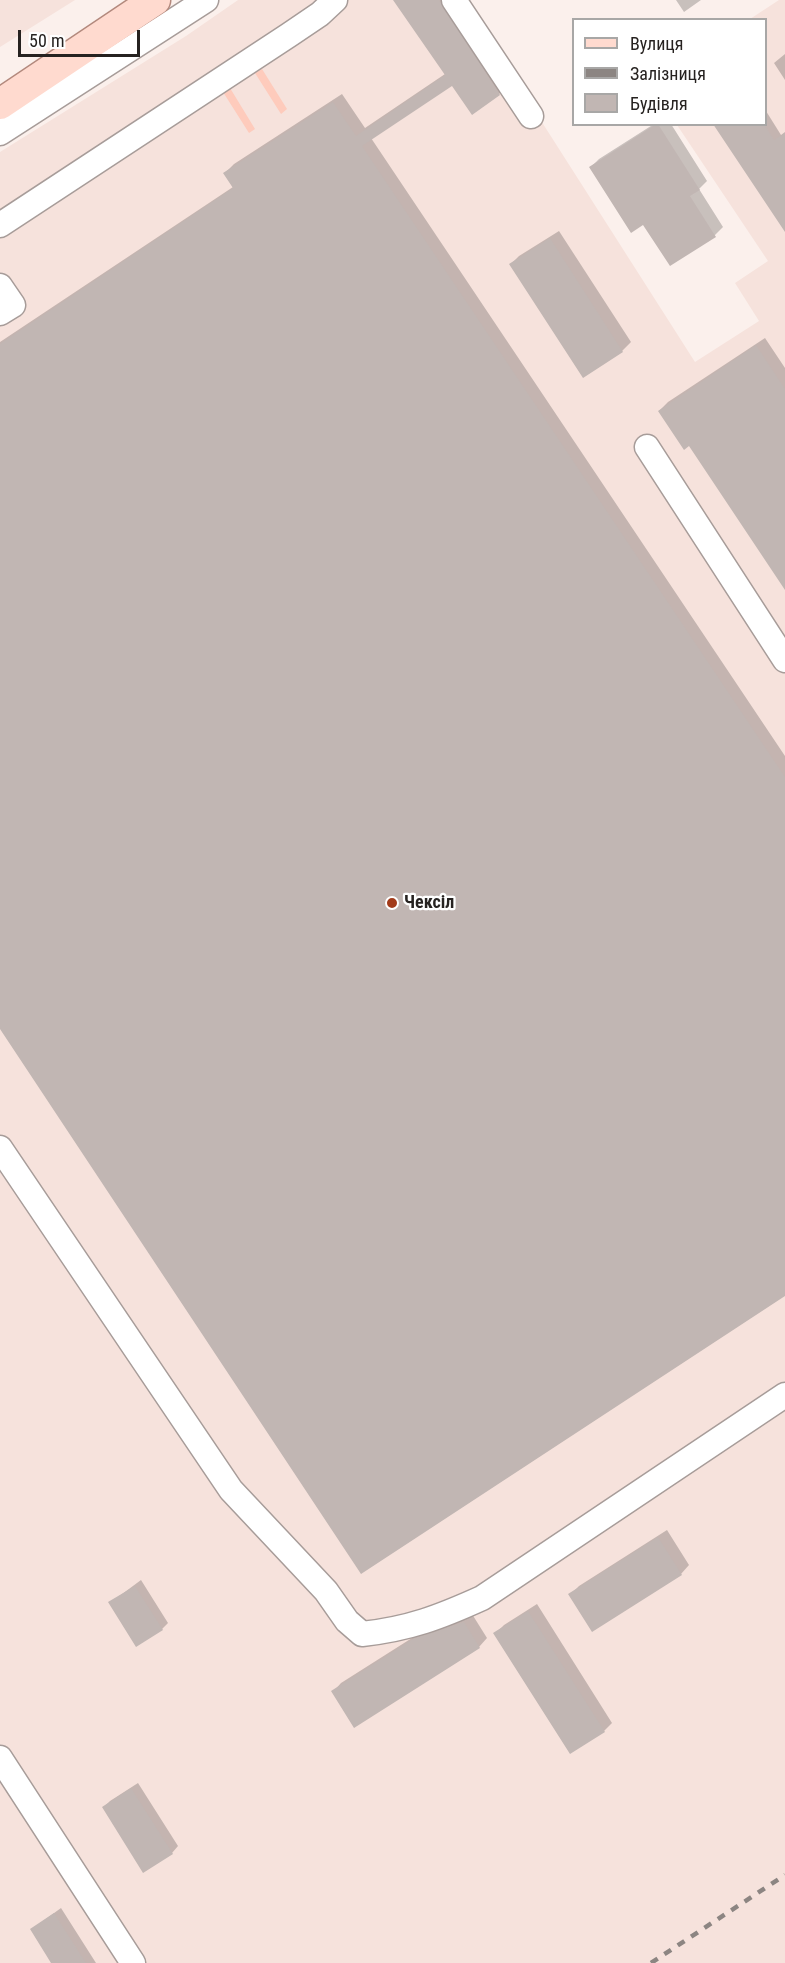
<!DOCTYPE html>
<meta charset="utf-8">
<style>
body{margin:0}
#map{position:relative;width:785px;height:1963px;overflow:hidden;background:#fbf0ec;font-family:"Roboto Condensed",sans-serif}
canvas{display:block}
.legend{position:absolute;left:572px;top:18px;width:195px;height:108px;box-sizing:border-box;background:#fff;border:2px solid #a8a7a6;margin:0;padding:8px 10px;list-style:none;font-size:18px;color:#262220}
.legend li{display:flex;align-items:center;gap:12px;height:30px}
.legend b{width:30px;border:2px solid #a8a7a6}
.scale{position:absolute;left:18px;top:30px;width:122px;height:27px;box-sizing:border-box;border:3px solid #262220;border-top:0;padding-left:8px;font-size:18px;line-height:21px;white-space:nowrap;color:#262220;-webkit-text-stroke:4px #fff;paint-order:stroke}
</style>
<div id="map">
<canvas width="785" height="1963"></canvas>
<ul class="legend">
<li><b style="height:8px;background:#ffdacf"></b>Вулиця</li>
<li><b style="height:8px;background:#8c8582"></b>Залізниця</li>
<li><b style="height:16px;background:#c1b6b3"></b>Будівля</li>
</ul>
<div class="scale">50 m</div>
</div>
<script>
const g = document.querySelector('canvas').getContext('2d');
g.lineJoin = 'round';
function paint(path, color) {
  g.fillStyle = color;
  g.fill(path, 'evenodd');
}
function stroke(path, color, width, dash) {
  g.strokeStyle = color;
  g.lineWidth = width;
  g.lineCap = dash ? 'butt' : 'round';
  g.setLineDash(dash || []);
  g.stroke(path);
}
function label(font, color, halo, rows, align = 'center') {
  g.font = font + ' "Roboto Condensed",sans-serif';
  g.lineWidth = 4.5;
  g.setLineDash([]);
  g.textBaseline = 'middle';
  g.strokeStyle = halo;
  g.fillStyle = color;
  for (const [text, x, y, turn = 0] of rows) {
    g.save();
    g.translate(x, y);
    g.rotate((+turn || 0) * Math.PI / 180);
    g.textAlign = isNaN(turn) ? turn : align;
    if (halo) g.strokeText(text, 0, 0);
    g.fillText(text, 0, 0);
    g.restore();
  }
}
const built = new Path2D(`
 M0,0H75L0,47Z
 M238,0H461L545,127L695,362L759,321L735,283L768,261L677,125L766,124V20L750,19L779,0H785V1963H0V152L186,36Z`);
const green = new Path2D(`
 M262,69L287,109L281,114L255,73Z
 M230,88L255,129L249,133L223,92Z`);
const shadow = new Path2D(`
 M402,0H452L508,86L499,94L452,84L371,138L785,756V1294L0,1027V342L233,187L225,173L234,164L342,94L365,128L445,74Z
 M676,0H701L684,12Z
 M785,54V80L774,63Z
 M766,111L781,135L785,132V229L715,124H766Z
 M654,124H671L707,181L699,189L723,227L715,235L670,264L644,223L591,167L599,159Z
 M559,231L631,342L622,351L583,376L511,264L519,256Z
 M765,338L785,368V584L690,444L659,411L668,402Z
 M667,1530L689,1565L681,1574L570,1595L579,1586Z
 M141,1580L168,1623L162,1629L110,1603Z
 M537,1604L612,1723L604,1731L495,1634L504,1625Z
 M472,1614L487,1638L479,1647L333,1692L341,1683L423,1631Z
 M138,1783L178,1846L172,1853L144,1870L104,1807L110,1801Z
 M61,1908L96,1963H53L32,1929Z`);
const building = new Path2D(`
 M393,0H439L500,95L472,115L452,86L362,146L785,777V1296L361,1574L0,1029V344L233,188L223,173L333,102L356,136L445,75Z
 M656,124H658L700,190L690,196L716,237L670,266L643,225L631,233L589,167Z
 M713,124H764L774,140L785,133V232Z
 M550,238L623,352L583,378L509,264Z
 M756,345L785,389V590L689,446L684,450L658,411Z
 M658,1537L682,1575L592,1632L568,1594Z
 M135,1586L163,1630L136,1647L108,1602Z
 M528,1611L605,1732L570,1754L493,1633Z
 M464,1622L480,1648L354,1728L331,1691L413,1639Z
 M131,1788L173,1854L143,1873L102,1807Z
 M54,1913L86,1963H51L30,1929Z`);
const minor = new Path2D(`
 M454,0L531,116
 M0,133L206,0
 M0,225L289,35L320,14L335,0
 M0,286L13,305L0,313
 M647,447L785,660
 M0,1148L231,1490L326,1591L347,1621L362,1634C409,1629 440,1617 482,1598L785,1395
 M0,1758L133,1963`);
const major = new Path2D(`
 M0,104L155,0`);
const rail = new Path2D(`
 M651,1963L785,1875`);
const markers = [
 [392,903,6,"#a23b1a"]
];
const poiNames = [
 ["Чексіл",404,903]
];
paint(built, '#f6e2dc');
paint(green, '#fecbbc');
paint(shadow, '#0003');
paint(building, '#c1b6b3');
stroke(minor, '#a79c99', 27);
stroke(major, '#b3897d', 33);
stroke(minor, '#fff', 24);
stroke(major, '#ffdacf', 30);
stroke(rail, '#8c8582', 4.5, [8, 8]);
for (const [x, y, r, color] of markers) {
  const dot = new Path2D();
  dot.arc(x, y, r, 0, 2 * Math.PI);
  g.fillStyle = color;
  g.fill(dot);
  stroke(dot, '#fff', 2);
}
label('bold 18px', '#262220', '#fff', poiNames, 'left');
</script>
